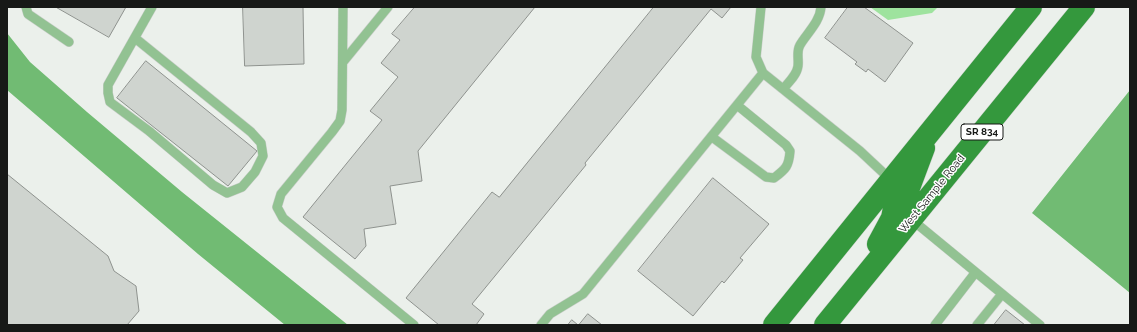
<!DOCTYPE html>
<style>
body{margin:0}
#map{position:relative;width:1137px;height:332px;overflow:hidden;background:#ebf0eb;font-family:Raleway,sans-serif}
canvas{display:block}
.frame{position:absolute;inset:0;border:8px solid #171917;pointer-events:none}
</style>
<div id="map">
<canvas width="1137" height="332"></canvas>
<div class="frame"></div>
</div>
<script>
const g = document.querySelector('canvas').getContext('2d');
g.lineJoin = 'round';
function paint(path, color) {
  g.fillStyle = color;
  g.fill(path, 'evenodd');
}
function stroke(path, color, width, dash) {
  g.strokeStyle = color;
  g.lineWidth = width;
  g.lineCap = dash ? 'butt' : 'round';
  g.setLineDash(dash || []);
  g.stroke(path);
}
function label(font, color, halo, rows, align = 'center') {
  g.font = font + ' Raleway,sans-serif';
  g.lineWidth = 3;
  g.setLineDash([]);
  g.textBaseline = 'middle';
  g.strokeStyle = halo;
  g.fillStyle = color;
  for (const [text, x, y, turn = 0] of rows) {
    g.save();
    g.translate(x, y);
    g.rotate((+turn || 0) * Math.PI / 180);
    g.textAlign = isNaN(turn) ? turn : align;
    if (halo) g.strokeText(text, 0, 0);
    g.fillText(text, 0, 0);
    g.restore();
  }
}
const green = new Path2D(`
 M870,7H938L932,13L888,20Z`);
const water = new Path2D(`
 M7,33L30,62L87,112L182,192L348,325H285L198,254L7,90Z
 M1130,90V293L1032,213Z`);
const building = new Path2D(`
 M56,7H126L109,37Z
 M243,7H303L304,64L245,66Z
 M415,7H535L418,151L422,181L390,186L396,224L364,229L366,246L355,259L303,217L382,120L370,111L398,77L381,63L400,40L392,34Z
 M654,7H731L722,18L711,9L585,163L586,165L472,304L484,314L476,325H439L406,298L492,192L499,197Z
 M848,7H864L913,43L885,82L868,69L866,72L855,64L857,62L825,38Z
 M146,61L257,151L228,186L117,98Z
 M7,174L108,256L114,271L136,286L139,311L127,325H7Z
 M713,178L769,224L740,258L743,260L724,283L722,281L693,316L638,271Z
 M1006,310L1025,325H994Z
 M588,314L602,325H579Z
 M572,320L578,325H568Z`);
const lane = new Path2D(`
 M26,7L28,14L69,42
 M343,7L342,110L340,121L332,132L281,194L277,207L283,218L414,325
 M761,7L756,57L763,73L860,151L891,180
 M135,38L251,132L261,143L263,156L255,172L242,187L227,193L213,185L149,131L110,102L108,93V85L152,7
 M343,62L388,7
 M783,89C788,83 797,75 798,66C799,58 796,52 800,45C807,33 820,22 821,7
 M712,137L766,177L774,178C786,169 789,166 790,151L786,145L737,105
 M911,219L1040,325
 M541,325L550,314L583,294L763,73
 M935,325L975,273
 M977,325L1002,294`);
const primary = new Path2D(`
 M911,219L907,204L909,188L924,148
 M878,244L892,218L895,203L892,180
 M774,325L1031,7
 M825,325L1084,7`);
const shields = [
 [982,132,42]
];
const shieldNames = [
 ["SR 834",982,132]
];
const streetNames = [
 ["West Sample Road",932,194,-51]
];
paint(green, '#9ee39e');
paint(water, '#71bb73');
paint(building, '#cfd4cf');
stroke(building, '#8e928e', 1);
stroke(lane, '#c9cec9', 10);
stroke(primary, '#c9cec9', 23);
stroke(lane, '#92c292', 9);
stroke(primary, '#34983d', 22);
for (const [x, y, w] of shields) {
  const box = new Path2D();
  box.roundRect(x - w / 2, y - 8, w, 16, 3);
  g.fillStyle = '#fff';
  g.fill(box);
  stroke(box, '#171917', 1);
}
label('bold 10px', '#171917', null, shieldNames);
label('11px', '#171917', '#fff', streetNames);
</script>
